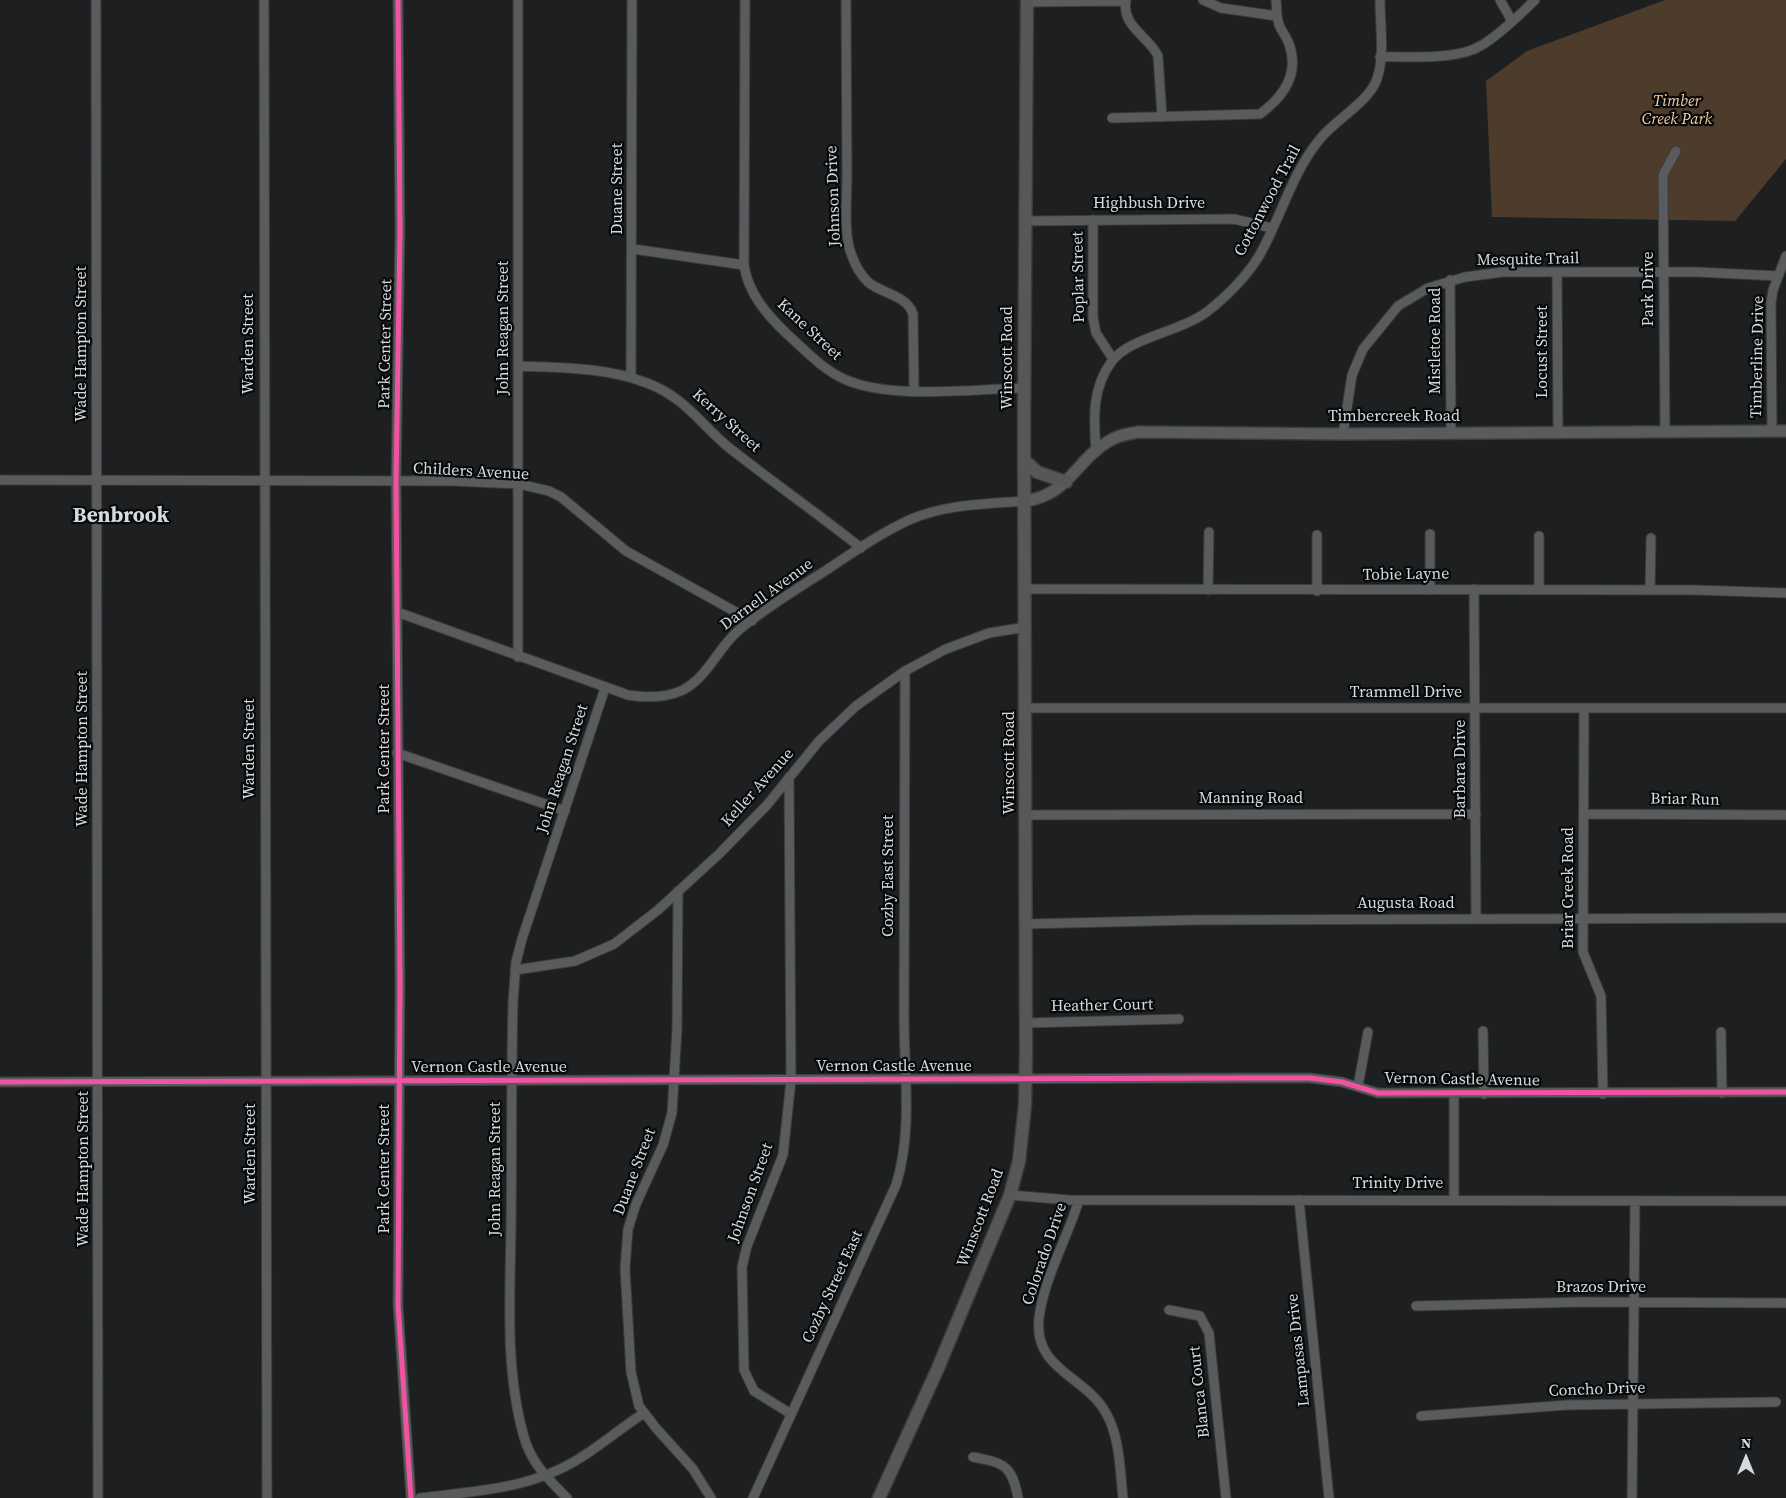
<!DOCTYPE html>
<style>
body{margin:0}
#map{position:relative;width:1786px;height:1498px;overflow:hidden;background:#1d1f21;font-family:"Source Serif 4",serif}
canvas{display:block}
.north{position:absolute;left:1721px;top:1433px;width:50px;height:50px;-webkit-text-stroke:4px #07090a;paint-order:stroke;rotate:0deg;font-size:14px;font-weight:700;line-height:20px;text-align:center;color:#d7dadc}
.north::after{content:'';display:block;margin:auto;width:18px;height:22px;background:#d7dadc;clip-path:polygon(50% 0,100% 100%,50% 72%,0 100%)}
</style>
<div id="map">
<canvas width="1786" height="1498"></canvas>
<div class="north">N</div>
</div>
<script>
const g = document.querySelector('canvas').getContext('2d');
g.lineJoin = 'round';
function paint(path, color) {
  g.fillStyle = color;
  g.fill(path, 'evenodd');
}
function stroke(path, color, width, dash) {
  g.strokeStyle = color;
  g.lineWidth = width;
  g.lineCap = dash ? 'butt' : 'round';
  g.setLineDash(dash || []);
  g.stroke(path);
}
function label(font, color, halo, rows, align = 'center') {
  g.font = font + ' "Source Serif 4",serif';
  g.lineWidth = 4.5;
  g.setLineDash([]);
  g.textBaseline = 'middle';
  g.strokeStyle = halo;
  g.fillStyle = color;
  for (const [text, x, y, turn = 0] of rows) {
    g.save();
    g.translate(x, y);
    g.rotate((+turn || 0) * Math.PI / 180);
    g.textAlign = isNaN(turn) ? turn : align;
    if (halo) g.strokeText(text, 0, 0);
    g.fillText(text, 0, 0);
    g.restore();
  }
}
const green = new Path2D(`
 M1665,0H1786V159L1735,221L1492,217L1486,81L1527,51Z`);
const minor = new Path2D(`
 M96,0L98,1498
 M264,0L267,1498
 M398,0L400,230L396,481L400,985L398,1305L411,1498
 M745,0L744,265C748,293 767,315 787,334C805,350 822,369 844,379C890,400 973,389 1024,388
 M846,0C846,59 847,117 847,176C847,198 843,236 852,256C855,265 861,275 868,282C882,294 907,295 913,314L914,390
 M1126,0C1121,27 1149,36 1158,56L1162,117
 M1203,0L1221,8L1277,16
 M1500,0L1512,21
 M1027,2L1126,1
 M1380,57C1409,56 1457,61 1482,45C1502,33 1519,15 1535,0
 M1112,118L1260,114C1283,97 1300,74 1289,44C1287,38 1283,33 1280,27C1276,19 1277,9 1276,0
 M1093,220V317L1096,333L1113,359
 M1025,221L1234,219L1272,228
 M633,249L744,265
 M1557,273L1558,431
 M1450,280L1451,433
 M519,366C563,368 605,367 647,383C684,397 699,422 727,446C771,481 817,513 861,548
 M631,377L632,0
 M1665,430L1663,175L1676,151
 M1772,431L1771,303L1773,290L1786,256
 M1343,434L1352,375L1363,349L1398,306L1428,288L1465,277L1503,272H1697L1778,276
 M1096,452C1094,420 1091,389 1112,361C1130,337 1181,332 1208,311C1227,296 1246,277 1259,256C1281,218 1291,174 1320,139C1335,120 1369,102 1377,79C1385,56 1380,25 1380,0
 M0,480L453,481L519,484L549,491L561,497L626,551L752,621
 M1430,534V590
 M1026,589L1695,590L1786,593
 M1474,589L1476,918
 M1208,590L1209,532
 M1539,590V536
 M1650,590L1651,538
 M1317,591V535
 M397,612L628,695C646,698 666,698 683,690C709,676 718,647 740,629C766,608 796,589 825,571C852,553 879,534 909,520C946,504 986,504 1025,501
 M518,657V0
 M1026,708H1786
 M1584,709L1583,952L1601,996L1603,1094
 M397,753L565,811
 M789,777L791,1080L783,1155L747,1246L742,1267L744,1370L754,1391L791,1414
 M1584,814L1786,815
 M1025,815L1476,814
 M678,891L677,1029L672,1113L663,1145L636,1204L628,1229L625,1269L631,1372L639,1406L656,1428L693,1469L711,1498
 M1025,924L1194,920L1786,918
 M515,970L575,961L614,944L658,910L719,854L767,805L819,741L856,706L905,671L946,649L989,633L1026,627
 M1026,1023L1179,1019
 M1483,1031L1484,1094
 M1721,1032L1722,1093
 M0,1082L1256,1078H1310L1342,1082L1378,1093L1786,1092
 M1358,1086L1368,1032
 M1010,1195L1069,1200L1786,1201
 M1454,1199V1093
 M1079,1200C1067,1239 1044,1278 1039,1318C1033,1370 1086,1376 1106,1413C1120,1437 1120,1471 1123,1498
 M1299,1200L1329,1498
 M1416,1306L1582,1302L1786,1303
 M1169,1310L1200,1316L1209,1333L1226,1498
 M1421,1416L1567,1405L1776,1402
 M973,1457C1004,1463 1012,1465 1018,1498
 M420,1498C466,1492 515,1490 558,1470C589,1456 616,1431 644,1413
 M567,1498C549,1480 531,1463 524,1437C505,1371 510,1298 511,1229C512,1154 511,1078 513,1002L516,962L522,939L605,688
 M753,1498L896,1185C913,1131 904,1072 904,1016C904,901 905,786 905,671
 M1632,1498L1635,1201`);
const tertiary = new Path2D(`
 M1025,501C1069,495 1076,460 1109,441C1118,435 1128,434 1139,432L1343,434L1786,431`);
const secondary = new Path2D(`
 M1024,460L1037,472L1066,482
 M879,1498L938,1368L1010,1195L1019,1161L1025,1105L1026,1053L1024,421L1027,0`);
const cycleway = new Path2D(`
 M398,0L400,230L396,481L400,985L398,1305L411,1498
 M0,1082L1256,1078H1310L1342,1082L1378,1093L1786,1092`);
const parkNames = [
 ["Timber",1677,102],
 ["Creek Park",1677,120]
];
const streetNames = [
 ["Duane Street",618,189,-90],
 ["Johnson Drive",834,196,-92],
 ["Cottonwood Trail",1268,201,-62],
 ["Highbush Drive",1149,204],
 ["Mesquite Trail",1528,260,-1],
 ["Poplar Street",1079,277,-91],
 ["Park Drive",1649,289,-90],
 ["John Reagan Street",504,328,-90],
 ["Kane Street",809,330,43],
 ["Mistletoe Road",1436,341,-90],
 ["Wade Hampton Street",82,344,-90],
 ["Warden Street",249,344,-90],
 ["Park Center Street",386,344,-89],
 ["Locust Street",1543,352,-90],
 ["Timberline Drive",1758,357,-89],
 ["Winscott Road",1008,358,-90],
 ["Timbercreek Road",1394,417],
 ["Kerry Street",726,421,42],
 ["Childers Avenue",471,472,3],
 ["Tobie Layne",1406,575,-1],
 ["Darnell Avenue",767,595,-36],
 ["Trammell Drive",1406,693],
 ["Wade Hampton Street",83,749,-90],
 ["Warden Street",250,749,-90],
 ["Park Center Street",385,749,-90],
 ["Winscott Road",1010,763,-90],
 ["John Reagan Street",563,769,-72],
 ["Barbara Drive",1461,769,-90],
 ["Keller Avenue",758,788,-48],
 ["Manning Road",1251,799],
 ["Briar Run",1685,800,1],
 ["Cozby East Street",889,876,-90],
 ["Briar Creek Road",1569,888,-90],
 ["Augusta Road",1406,904],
 ["Heather Court",1102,1006,-1],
 ["Vernon Castle Avenue",894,1067],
 ["Vernon Castle Avenue",489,1068],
 ["Vernon Castle Avenue",1462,1080,1],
 ["Warden Street",251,1154,-90],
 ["Wade Hampton Street",84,1169,-90],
 ["Park Center Street",385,1169,-90],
 ["John Reagan Street",496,1169,-90],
 ["Duane Street",635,1172,-69],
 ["Trinity Drive",1398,1184],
 ["Johnson Street",751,1193,-70],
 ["Winscott Road",981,1218,-69],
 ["Colorado Drive",1045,1254,-71],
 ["Cozby Street East",833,1287,-65],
 ["Brazos Drive",1601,1288],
 ["Lampasas Drive",1299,1350,-96],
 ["Concho Drive",1597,1390,-2],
 ["Blanca Court",1200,1392,-96]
];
const districtNames = [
 ["Benbrook",121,517]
];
paint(green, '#4d3c2b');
stroke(minor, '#393b3c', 11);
stroke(tertiary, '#393b3c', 14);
stroke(secondary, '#393b3c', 15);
stroke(minor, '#595b5c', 9);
stroke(tertiary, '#595b5c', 11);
stroke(secondary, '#585756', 12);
stroke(cycleway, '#f153a3', 5);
label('italic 16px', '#f7cc9e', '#07090a', parkNames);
label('16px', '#d7dadc', '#07090a', streetNames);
label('bold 21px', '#d7dadc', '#07090a', districtNames);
</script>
